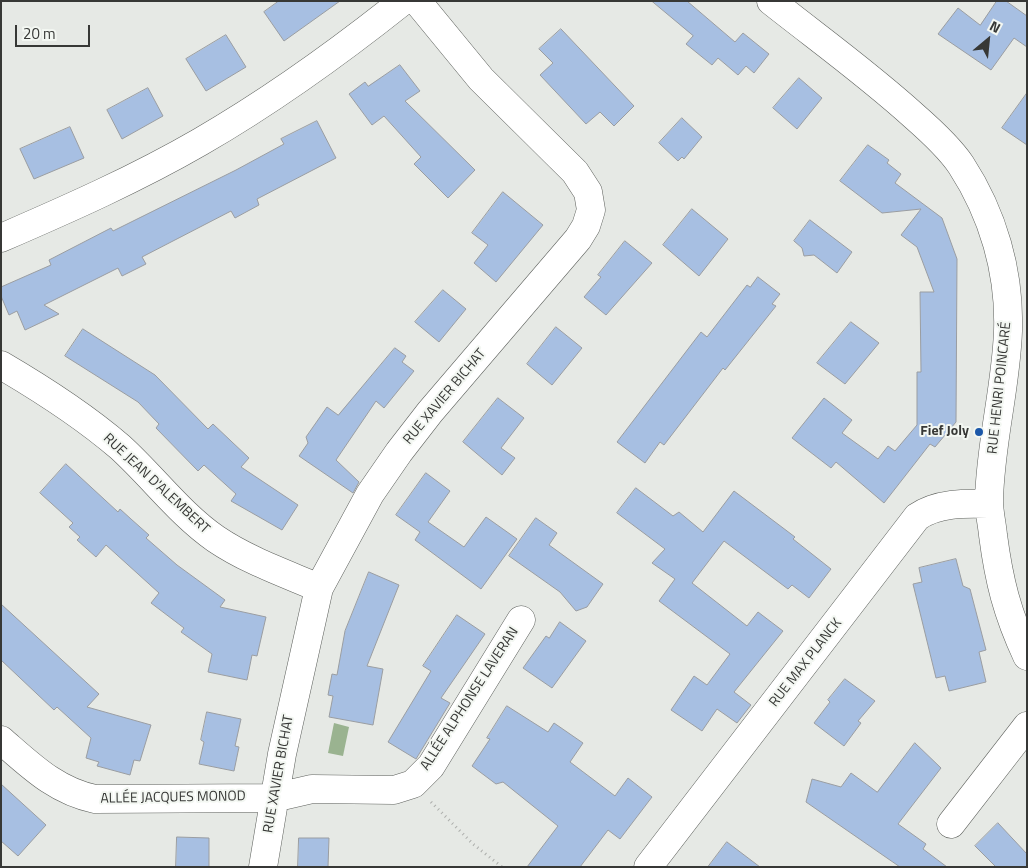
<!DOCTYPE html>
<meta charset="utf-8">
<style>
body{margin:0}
#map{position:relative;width:1028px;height:868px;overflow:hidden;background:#e6e9e5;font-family:"Titillium Web",sans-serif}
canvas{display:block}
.frame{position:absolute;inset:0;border:2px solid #373836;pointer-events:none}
.north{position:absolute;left:963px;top:15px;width:50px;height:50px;-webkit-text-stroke:4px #f3f7f2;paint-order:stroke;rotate:28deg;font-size:14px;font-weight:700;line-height:20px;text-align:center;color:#373836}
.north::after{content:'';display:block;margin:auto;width:18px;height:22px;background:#373836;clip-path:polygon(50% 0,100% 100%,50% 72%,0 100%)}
.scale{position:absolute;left:15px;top:25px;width:75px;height:22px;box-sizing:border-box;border:2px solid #373836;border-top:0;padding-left:6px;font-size:15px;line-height:18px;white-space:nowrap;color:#373836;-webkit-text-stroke:4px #f3f7f2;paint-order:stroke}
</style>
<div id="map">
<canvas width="1028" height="868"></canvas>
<div class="frame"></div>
<div class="north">N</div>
<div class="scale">20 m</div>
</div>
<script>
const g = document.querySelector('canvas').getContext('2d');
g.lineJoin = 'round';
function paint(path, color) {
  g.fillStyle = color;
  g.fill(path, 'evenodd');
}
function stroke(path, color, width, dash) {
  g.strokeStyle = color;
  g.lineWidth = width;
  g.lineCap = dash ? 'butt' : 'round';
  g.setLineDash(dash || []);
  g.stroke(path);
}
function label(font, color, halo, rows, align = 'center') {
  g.font = font + ' "Titillium Web",sans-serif';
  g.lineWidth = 4;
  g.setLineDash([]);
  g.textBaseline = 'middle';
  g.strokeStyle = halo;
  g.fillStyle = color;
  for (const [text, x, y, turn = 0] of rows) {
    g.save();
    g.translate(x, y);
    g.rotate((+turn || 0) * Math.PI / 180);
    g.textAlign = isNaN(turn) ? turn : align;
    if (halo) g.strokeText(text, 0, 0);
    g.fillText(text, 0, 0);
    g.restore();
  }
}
const water = new Path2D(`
 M334,723L349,727L343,756L328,753Z`);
const building = new Path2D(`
 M279,1H340L284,41L264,12Z
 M652,1H687L735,42L743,33L769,54L754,73L746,66L738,75L718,58L712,65L686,44L693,36Z
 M997,1H1006L1027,16V47L1014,38L991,70L938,34L958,8L980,25Z
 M561,29L634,106L614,126L600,112L586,124L540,75L553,63L539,49Z
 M226,35L246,67L206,91L186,59Z
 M400,65L420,91L405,101L475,170L448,198L414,164L421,157L384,116L372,125L349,94L365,82L368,86Z
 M799,78L822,98L797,129L773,108Z
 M148,88L163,116L122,139L107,110Z
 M1027,93V145L1002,128Z
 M682,118L702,137L684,159L682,157L678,161L659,143Z
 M317,121L336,158L257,199L259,205L235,218L231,211L142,257L146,264L122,276L118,268L44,305L59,314L25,330L17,311L9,315L1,296V287L51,265L49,260L111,228L113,231L236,170L284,144L281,139Z
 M70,127L84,158L34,179L20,149Z
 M868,145L889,160L887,163L901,174L895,183L942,218L957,259L956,422L935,447L930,444L884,503L836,462L831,468L792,438L824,398L852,420L842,433L878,459L888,446L895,451L917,425V372H921L920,292H934L917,247L901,235L921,209L882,213L840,181Z
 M503,192L543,225L496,282L474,263L488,245L472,233Z
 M692,209L728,239L699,276L663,245Z
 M810,220L852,252L837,273L814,255L804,256L802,248L794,241Z
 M625,241L652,263L606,315L584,297L601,277L598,275Z
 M758,277L780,294L772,304L776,306L725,370L723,368L664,445L660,442L645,463L617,442L701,332L707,337L747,285L750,287Z
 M443,290L466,309L439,342L415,322Z
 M851,322L879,343L845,384L817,363Z
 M556,327L582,348L552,385L527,364Z
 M83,329L155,375L208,429L213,424L249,458L241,467L298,505L282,530L231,501L236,494L204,465L198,471L156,428L159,424L138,402L65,356Z
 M395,348L406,356L402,362L414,371L384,408L376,401L336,460L359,482L353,493L299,456L308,443L306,437L327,407L338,415Z
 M498,398L524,418L501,448L515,458L502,475L463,442Z
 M66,464L118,512L120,509L131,519L149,535L146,538L177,565L225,600L220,607L266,617L257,656L252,655L247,680L208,672L212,654L181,632L184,628L151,603L159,593L106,545L96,557L77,540L80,537L69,527L73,523L40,493Z
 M426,473L450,491L428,522L464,547L486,517L517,539L481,589L415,540L420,532L396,515Z
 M636,488L673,516L679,512L703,532L734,491L795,537L793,539L831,569L809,598L792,585L788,589L724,541L692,583L747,626L758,612L783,631L734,692L751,705L737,723L717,709L702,731L671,710L694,676L707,685L730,654L659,601L675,579L652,563L665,549L617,513Z
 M536,518L557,533L549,545L603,584L587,607L576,611L560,592L509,556Z
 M956,559L963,586L970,589L986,650L979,652L986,682L949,691L945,676L936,678L913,584L922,582L919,568Z
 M369,572L399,585L367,666L383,669L373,725L329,717L333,696L328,695L332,674L337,675L345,631Z
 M1,604L99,694L87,707L151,725L140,761L134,760L130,775L97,766L99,762L86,758L91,738L57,707L54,710L1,660Z
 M457,615L485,634L441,698L450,703L416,759L388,742L431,671L423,666Z
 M560,622L586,641L552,688L523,668L546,636L549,638Z
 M845,679L875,701L858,721L861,723L844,746L814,723L830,702L828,700Z
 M507,706L548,732L554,723L583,743L570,762L615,796L628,778L652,797L620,839L608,830L580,867H527L558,826L503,782L496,784L472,766L490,739L487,738Z
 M207,712L241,719L235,746L239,747L234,771L199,764L204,742L201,740Z
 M915,743L941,768L898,824L926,844L923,849L947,867H900L806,802L812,779L841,787L851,773L877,792Z
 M1,784L46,825L18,856L1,841Z
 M998,823L1027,854V867H996L975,846Z
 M177,837L209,838V867H176Z
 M299,838H329L328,867H298Z
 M727,842L760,867H708Z`);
const path = new Path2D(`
 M431,802L473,844L502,867`);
const minor = new Path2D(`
 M771,1C819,39 869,75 914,116C930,130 949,147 961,165C993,214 1010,272 1008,331C1006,388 990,444 989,501C989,512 992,524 993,535C999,581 1007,613 1027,656
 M1,238C68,209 136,179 200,142C271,101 339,52 403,1
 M1,365C42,389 84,416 120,447C153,477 180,514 216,539C247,560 284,573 319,588
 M1,740C31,766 56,791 95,799L273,798L312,789L394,790L413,784L431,766L521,620
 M951,824L1027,726
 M263,867L282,754L319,588L370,494L399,452L430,412L578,239L586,226L591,210L588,192L575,172L481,79L417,1
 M648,867L917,517C937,503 965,503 989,504`);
const markers = [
 [979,432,5,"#1b57a8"]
];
const streetNames = [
 ["RUE HENRI POINCARÉ",1000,388,-84],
 ["RUE XAVIER BICHAT",445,397,-50],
 ["RUE JEAN D'ALEMBERT",156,484,43],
 ["RUE MAX PLANCK",806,663,-52],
 ["ALLÉE ALPHONSE LAVERAN",470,699,-57],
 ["RUE XAVIER BICHAT",279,774,-80],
 ["ALLÉE JACQUES MONOD",173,798,-1]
];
const poiNames = [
 ["Fief Joly",969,432]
];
paint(water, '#9ab390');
paint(building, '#a7bfe2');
stroke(building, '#9a9da1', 1);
stroke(minor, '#5e615d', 29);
stroke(path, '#acaeab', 3, [1, 4]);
stroke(minor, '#fff', 28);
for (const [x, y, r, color] of markers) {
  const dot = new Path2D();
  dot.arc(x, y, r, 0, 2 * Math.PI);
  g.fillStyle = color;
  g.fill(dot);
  stroke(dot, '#f3f7f2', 2);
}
label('14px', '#373836', '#f3f7f2', streetNames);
label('bold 14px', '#373836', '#f3f7f2', poiNames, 'right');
</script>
